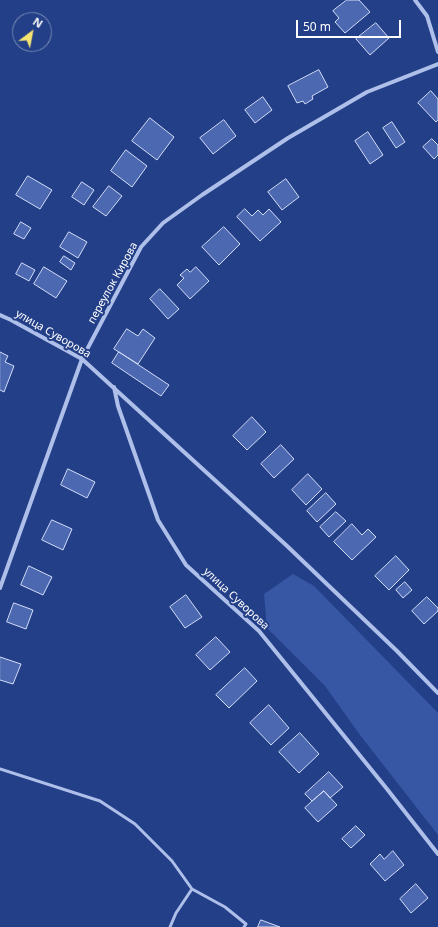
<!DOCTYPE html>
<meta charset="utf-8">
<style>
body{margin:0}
#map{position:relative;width:438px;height:927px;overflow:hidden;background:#233f88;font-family:"Noto Sans",sans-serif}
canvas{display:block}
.north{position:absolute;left:12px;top:12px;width:40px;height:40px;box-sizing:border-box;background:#233f88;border:1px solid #7b8cb8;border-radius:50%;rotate:32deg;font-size:11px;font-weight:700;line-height:16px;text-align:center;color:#fff}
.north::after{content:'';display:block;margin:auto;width:14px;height:18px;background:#f5e471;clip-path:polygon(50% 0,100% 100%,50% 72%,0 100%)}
.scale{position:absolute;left:296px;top:20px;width:105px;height:18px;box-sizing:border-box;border:2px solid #fff;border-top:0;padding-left:5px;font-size:12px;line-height:14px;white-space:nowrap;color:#fff;-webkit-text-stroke:3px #233f88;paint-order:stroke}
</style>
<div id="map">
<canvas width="438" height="927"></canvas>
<div class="north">N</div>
<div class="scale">50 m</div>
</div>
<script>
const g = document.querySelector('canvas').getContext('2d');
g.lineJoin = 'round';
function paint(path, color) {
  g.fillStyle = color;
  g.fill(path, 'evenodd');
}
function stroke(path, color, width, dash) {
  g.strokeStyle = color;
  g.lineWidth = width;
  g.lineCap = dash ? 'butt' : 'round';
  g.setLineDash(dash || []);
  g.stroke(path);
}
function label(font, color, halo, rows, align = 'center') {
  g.font = font + ' "Noto Sans",sans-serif';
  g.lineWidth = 4;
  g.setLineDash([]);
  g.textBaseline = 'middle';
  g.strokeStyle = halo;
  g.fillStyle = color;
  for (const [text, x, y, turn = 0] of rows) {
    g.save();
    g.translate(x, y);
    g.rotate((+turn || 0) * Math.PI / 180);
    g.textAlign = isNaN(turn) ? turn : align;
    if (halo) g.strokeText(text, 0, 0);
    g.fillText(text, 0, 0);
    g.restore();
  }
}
const green = new Path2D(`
 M293,574L314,586L438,713V835L360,735L325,686L267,628L264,594Z`);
const building = new Path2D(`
 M347,0H359L370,12L345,33L335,22L339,18L333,11Z
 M376,23L389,38L370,55L356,39Z
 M319,70L328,87L312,96L313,99L305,104L303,101L297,103L288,86Z
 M431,91L438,99V120L436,122L418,103Z
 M263,97L272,110L255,123L245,110Z
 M150,118L174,137L157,160L132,141Z
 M224,120L236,136L213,154L200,138Z
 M392,122L405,142L396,148L383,128Z
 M368,132L383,155L370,164L355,141Z
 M432,139L438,145V155L434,159L423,147Z
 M126,150L147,166L132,187L111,171Z
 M28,176L52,190L40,209L16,195Z
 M286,179L299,197L282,210L268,192Z
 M82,182L94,190L84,205L72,197Z
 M109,186L122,196L106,216L93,207Z
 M245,209L252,216L258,210L263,215L269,209L281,222L260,241L237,217Z
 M21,222L31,228L24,239L14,234Z
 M224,227L240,244L219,265L202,247Z
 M69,232L87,242L78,258L60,247Z
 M64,256L75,263L71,270L60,262Z
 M22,263L35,270L29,281L16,274Z
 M44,267L67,281L56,298L34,284Z
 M196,267L209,281L190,299L177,285L184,278L180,275L187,269L190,272Z
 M160,289L179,309L168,319L150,299Z
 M127,329L138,336L143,329L155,338L138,364L114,349Z
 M0,352L8,356L5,362L14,366L4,392L0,390Z
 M119,352L169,385L161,396L112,363Z
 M252,417L266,432L247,450L233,436Z
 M281,445L294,459L274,478L261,464Z
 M68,469L95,482L87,498L61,485Z
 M308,474L322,489L306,505L292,490Z
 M326,493L336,504L317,522L307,511Z
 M336,512L346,521L329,537L320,527Z
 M52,520L72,529L63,550L42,540Z
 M352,524L362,535L368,529L376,537L352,560L334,542Z
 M396,556L409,570L389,590L375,576Z
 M29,566L52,577L43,595L21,585Z
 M405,582L412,590L403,598L396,590Z
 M186,595L202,617L185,628L170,607Z
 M427,597L438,608V611L424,624L412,611Z
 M14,603L33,610L26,629L7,622Z
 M216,637L230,652L210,670L196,655Z
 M0,657L21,664L13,684L0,680Z
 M245,668L257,681L229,708L216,695Z
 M269,705L289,728L271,745L250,723Z
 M300,733L319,754L299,773L279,752Z
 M329,772L343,787L330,798L324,791L312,801L305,794Z
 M324,791L337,805L318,822L305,808Z
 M356,826L365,835L351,848L342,839Z
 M393,851L404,865L385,881L370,864L380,854L384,859Z
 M416,884L428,898L411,913L400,899Z
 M261,920L280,927H258Z`);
const lane = new Path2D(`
 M0,769L100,801L135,824L172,861L192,889L225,907L246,924L244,927
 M170,927L176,913L192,889`);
const street = new Path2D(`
 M415,0L427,16L438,52
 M0,315L11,320L82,359L286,545L397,651L438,693
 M114,387L118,406L158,520L186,565L259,631L387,789L438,854
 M0,588L82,359L141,247L163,223L202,195L288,138L367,92L438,64`);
const streetNames = [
 ["переулок Кирова",113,283,-61],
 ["улица Суворова",53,334,30],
 ["улица Суворова",236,599,43]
];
paint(green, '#3757a5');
paint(building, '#4b68b0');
stroke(building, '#d2ddf7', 1);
stroke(lane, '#aebfea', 3);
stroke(street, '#aebfea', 4);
label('11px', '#fff', '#233f88', streetNames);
</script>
